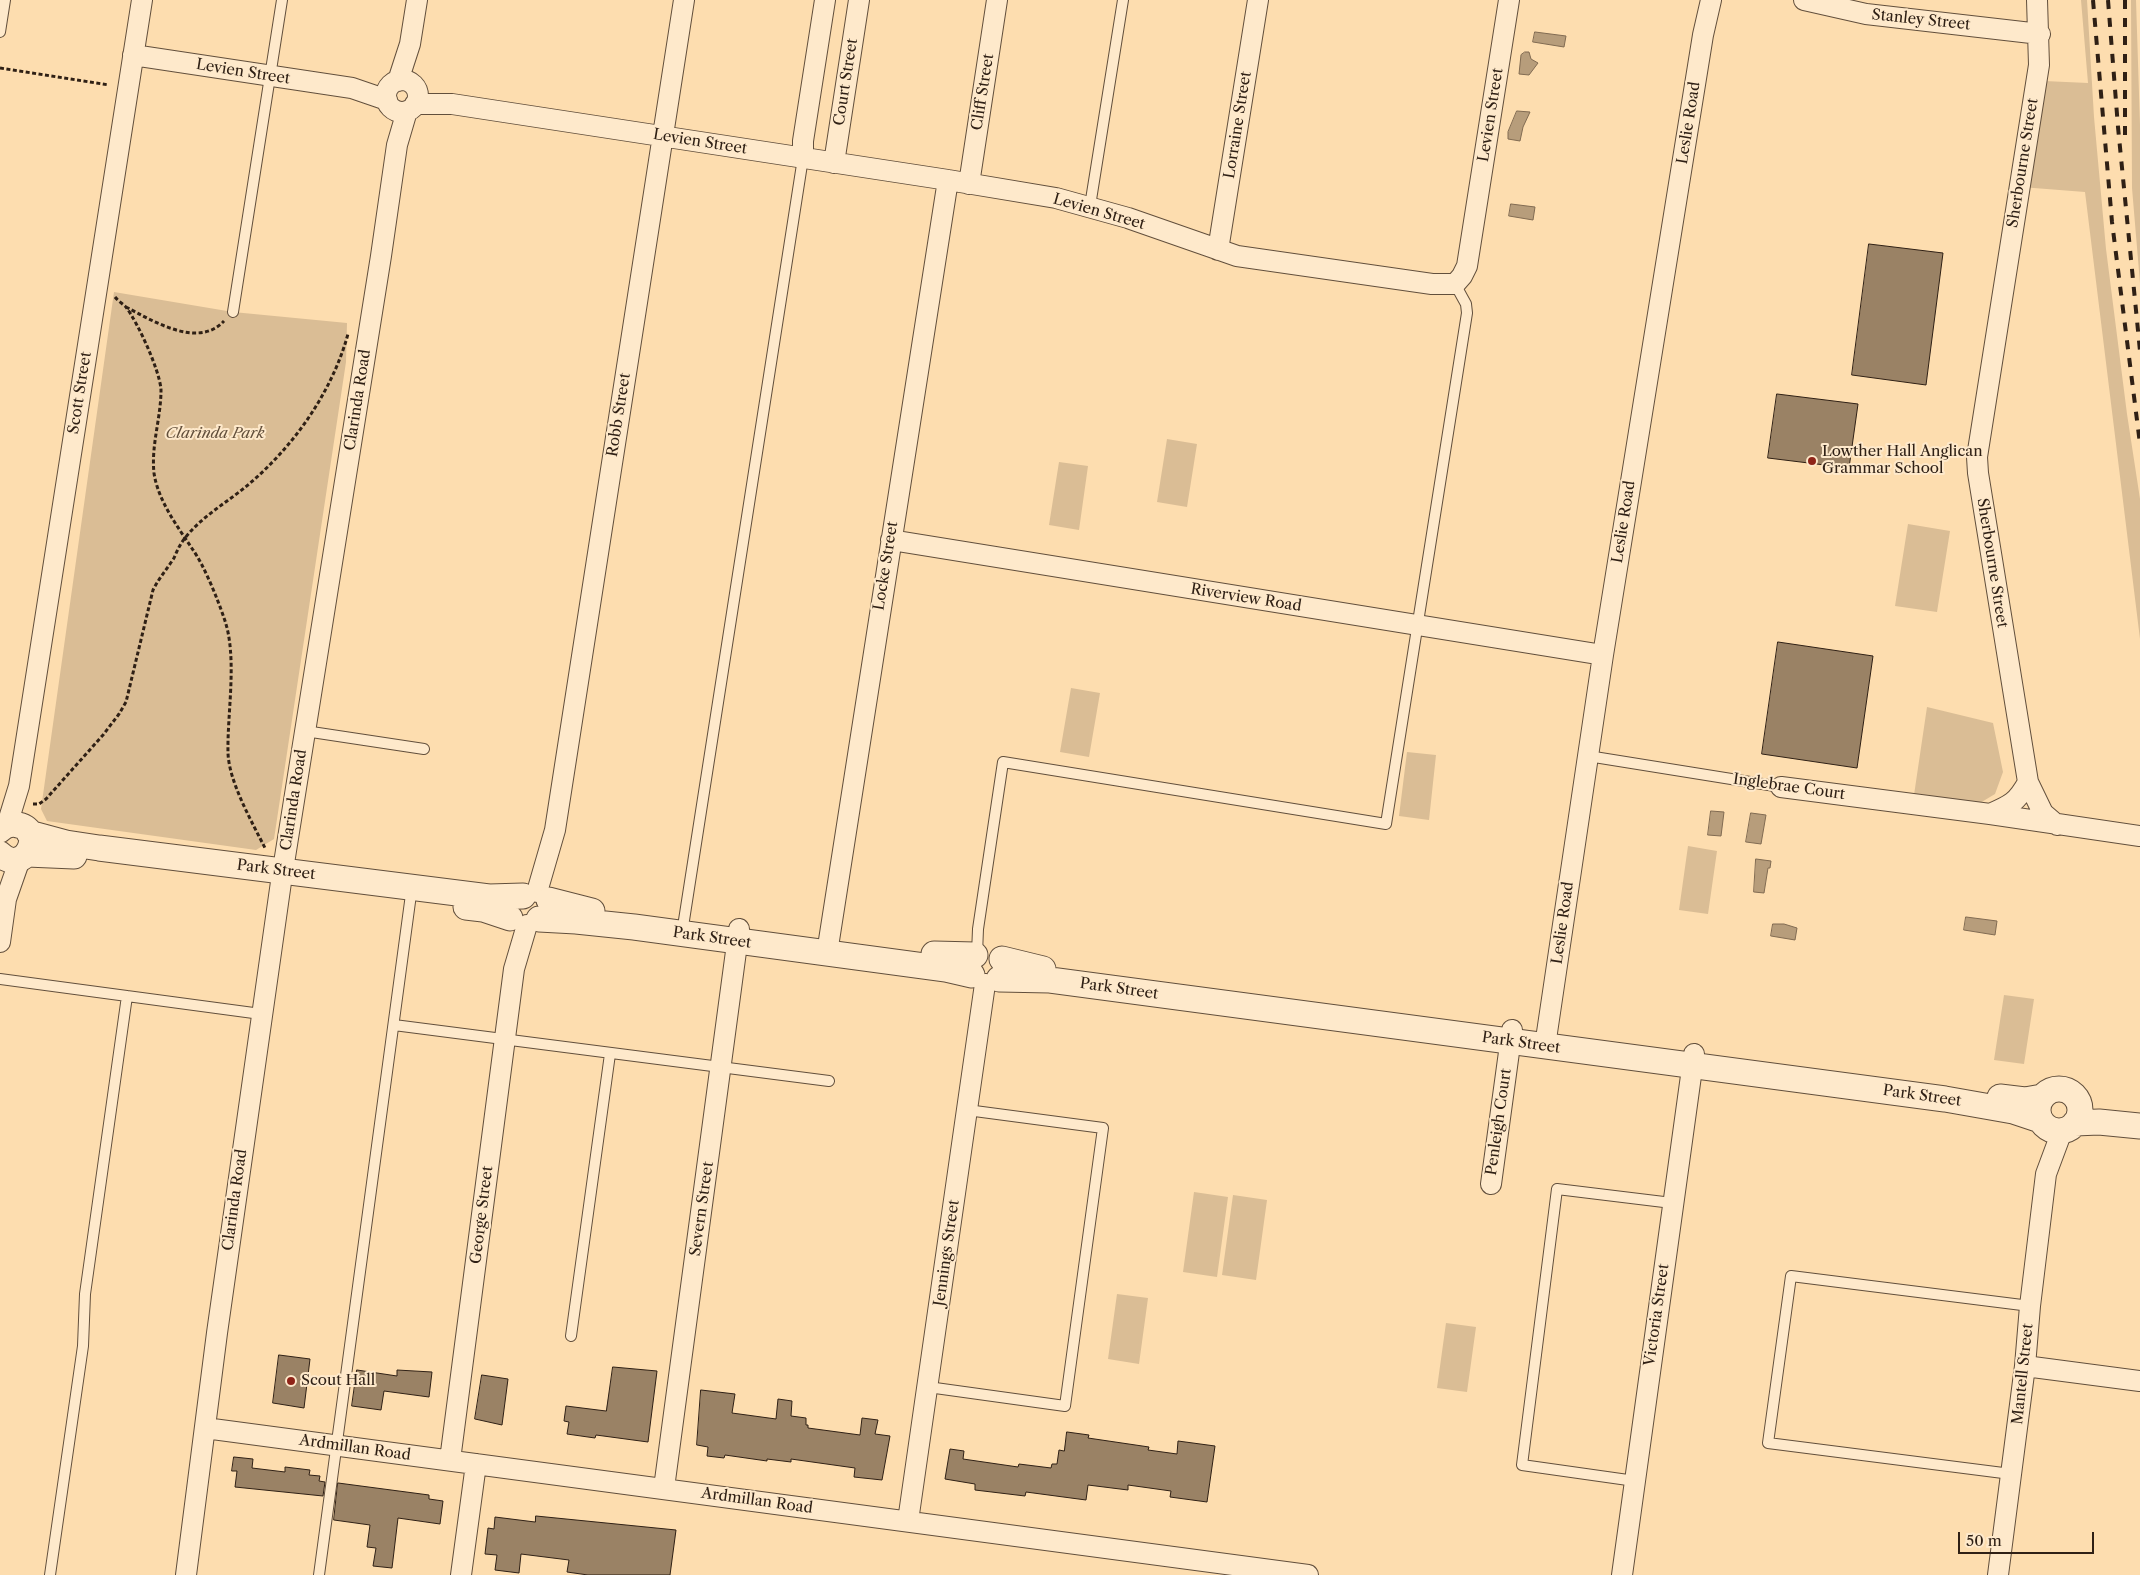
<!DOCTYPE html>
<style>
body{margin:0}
#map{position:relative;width:2140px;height:1575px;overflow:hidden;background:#fdddaf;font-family:"Libre Caslon Text",serif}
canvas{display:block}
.scale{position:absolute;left:1958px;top:1532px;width:136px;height:22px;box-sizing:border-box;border:2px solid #2f2015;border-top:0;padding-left:6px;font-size:15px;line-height:18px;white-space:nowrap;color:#2f2015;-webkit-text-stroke:4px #fee9cb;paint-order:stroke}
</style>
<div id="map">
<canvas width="2140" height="1575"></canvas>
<div class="scale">50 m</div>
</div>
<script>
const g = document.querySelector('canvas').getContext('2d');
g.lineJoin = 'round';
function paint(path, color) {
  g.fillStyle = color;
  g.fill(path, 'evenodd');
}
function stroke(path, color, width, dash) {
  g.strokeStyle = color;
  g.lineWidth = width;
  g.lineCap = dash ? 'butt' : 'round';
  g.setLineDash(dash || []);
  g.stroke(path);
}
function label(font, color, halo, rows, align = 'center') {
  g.font = font + ' "Libre Caslon Text",serif';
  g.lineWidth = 4;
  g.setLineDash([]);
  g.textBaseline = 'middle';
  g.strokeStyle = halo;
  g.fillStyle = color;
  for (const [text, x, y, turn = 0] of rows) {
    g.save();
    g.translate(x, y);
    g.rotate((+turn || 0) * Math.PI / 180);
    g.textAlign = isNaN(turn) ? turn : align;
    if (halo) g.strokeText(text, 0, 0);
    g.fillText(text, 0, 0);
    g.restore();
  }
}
const green = new Path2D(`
 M2081,0H2087L2094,117L2106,249L2127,414L2140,499V639L2085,192L2021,187L2044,81L2088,83Z
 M2131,0H2136L2140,125V283L2132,188Z
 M114,292L233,312L347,323L346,362L274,839L256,850L47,821L41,809Z
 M1167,439L1197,444L1187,507L1157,502Z
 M1059,462L1088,466L1079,530L1049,525Z
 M1908,524L1950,531L1937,612L1895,606Z
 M1071,688L1100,693L1089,757L1060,752Z
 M1927,707L1993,723L2003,772L1995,794L1975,806L1914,795Z
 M1407,752L1436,755L1429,820L1399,816Z
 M1688,846L1717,851L1708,914L1679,910Z
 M2004,995L2034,999L2024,1064L1994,1060Z
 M1194,1192L1228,1197L1217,1277L1183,1272Z
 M1233,1195L1267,1200L1256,1280L1222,1275Z
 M1117,1294L1148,1298L1139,1364L1108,1359Z
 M1446,1323L1476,1327L1467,1392L1437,1388Z`);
const water = new Path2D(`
 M1535,32L1566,36L1564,47L1533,42Z
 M1525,52H1529L1531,59L1538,63L1529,75L1519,74L1521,55Z
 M1517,111L1530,112L1523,127L1520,141L1508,139V132Z
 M1511,204L1535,207L1533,220L1509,216Z
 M1711,811L1724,812L1721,836L1708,835Z
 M1751,813L1766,815L1761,844L1746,842Z
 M1756,859L1771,861L1770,868H1768L1764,893L1754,892Z
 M1966,917L1997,921L1995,935L1964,930Z
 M1773,924H1784L1797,928L1795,940L1771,936Z`);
const building = new Path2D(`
 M1869,244L1943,253L1926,385L1852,375Z
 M1777,394L1858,404L1849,468L1768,458Z
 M1778,642L1873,656L1857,768L1762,754Z
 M279,1355L310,1359L304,1408L273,1403Z
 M613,1367L657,1371L648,1442L596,1435L595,1438L567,1434L569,1422L564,1421L566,1406L606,1411Z
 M357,1370L397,1376V1370L432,1372L429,1397L384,1391L381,1410L352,1406Z
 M482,1375L508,1379L502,1425L475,1419Z
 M701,1390L735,1394L732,1413L776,1419L778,1399L792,1401L791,1416L806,1418V1425H808V1428L860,1435L862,1418L878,1420L875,1434L890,1436L882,1480L854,1477L855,1468L791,1459V1462L767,1459V1461L725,1455L724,1458L707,1456L708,1447L697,1445Z
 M1067,1432L1089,1435L1088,1438L1149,1447L1148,1450L1177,1454L1178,1441L1215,1446L1207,1502L1170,1497L1171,1491L1128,1485V1490L1088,1485L1086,1500L1026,1492L1025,1496L975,1490V1484L945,1479L950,1449L964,1451L963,1459L1018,1467L1019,1464L1051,1468L1052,1464H1057L1059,1450L1064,1451Z
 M234,1457L253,1459L252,1468L285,1472V1467L310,1470L309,1475L320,1476L319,1481L325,1482L323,1496L235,1487L237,1471H232Z
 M338,1483L429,1495V1499L443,1501L440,1524L398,1518L392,1568L373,1566L376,1548L367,1547L370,1525L334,1520Z
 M536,1516L676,1530L670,1575H588L567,1572L569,1560L521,1554L519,1573L495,1570L497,1555L485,1554L488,1528L494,1529L495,1517L535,1522Z`);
const path = new Path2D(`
 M0,68L109,85
 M115,297C118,301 123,304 126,307C138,323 160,371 161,390C161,418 151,445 154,473C158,501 178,527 193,550C204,565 218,600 224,618C238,656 227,713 228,753C229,782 252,822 265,848
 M126,307C153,321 198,349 224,321
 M33,804H39L46,799L103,735L119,714L126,702L153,590C159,578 167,569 174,558C177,551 180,544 185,538C202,516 228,502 249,484C294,446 332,392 348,334`);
const service = new Path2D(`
 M0,32L5,0
 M1090,206L1123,0
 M233,312L282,0
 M305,731L424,749
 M1588,756L1781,787
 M682,933L803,158
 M977,954L978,929L1003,762L1386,824L1467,313L1466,304L1455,284
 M0,979L261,1014
 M394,1025L829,1081
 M571,1336L610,1054
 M928,1387L1065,1406L1103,1128L967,1110
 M2011,1474L1768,1443L1791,1276L2030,1306
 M1635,1481L1522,1465L1557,1189L1672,1203
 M50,1575L83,1346L85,1294L127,996
 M319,1575L412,887`);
const minor = new Path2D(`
 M1804,0L1866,14L2040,34
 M2037,0L2039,65L1977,457L1978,473L2028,782L2043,813L2057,825
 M133,55L352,88L387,100
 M386 96a16 16 0 1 1 32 0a16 16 0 1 1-32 0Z
 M398,81L410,44L417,0
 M415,104H452L948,180L1056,198L1128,218L1237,256L1432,284H1455L1462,276L1467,266L1509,0
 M803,158V141L825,0
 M834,163L859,0
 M969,184L997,0
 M1218,250L1258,0
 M891,540L1603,655
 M1781,787L1990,814L2140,836
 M1990,814C2011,805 2017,802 2028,782
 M7,825L19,786L142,0
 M537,892L555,830L684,0
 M0,942L6,899L20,859
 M827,953L948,180
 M1545,1046L1603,655L1703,35L1711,0
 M1491,1184L1512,1030
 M2025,1366L2140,1381
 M205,1428L1308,1575
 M450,1460L514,969L527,925
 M664,1488L739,929
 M908,1521L985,984
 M186,1575L217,1333L281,882L381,256L397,145L407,111
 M461,1575L476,1464
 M1622,1575L1694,1054
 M1998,1575L2025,1366L2030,1306L2046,1174L2062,1131`);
const tertiary = new Path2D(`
 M0,830C5,825 11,823 18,825C47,831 24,877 0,854
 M29,833L66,843L99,848L489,897L523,896
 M27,854L74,856
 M549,900L592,911
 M466,907L483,909L510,918
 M539,919L576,921L634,927L946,969L972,975
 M934,954L975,955
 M1002,959L1043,969
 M999,979L1050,980L1945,1099L2013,1111L2040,1120
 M2038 1110a21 21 0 1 1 42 0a21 21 0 1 1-42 0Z
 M2000,1097L2025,1100L2042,1097
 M2075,1123L2099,1122L2140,1126`);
const rail = new Path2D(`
 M2093,0L2112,222L2140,444
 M2108,0L2118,127L2140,351
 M2125,0V140`);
const markers = [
 [1812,461,5,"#8f2418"],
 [291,1381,5,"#8f2418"]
];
const streetNames = [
 ["Stanley Street",1921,20,6],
 ["Levien Street",243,72,9],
 ["Court Street",846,82,-81],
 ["Cliff Street",983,92,-81],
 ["Levien Street",1491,115,-81],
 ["Leslie Road",1689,123,-81],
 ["Lorraine Street",1238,125,-81],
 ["Levien Street",700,142,9],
 ["Sherbourne Street",2023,163,-81],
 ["Levien Street",1099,212,16],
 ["Scott Street",80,393,-81],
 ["Clarinda Road",358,400,-81],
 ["Robb Street",619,415,-81],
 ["Leslie Road",1624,522,-81],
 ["Sherbourne Street",1992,563,81],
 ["Locke Street",886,566,-81],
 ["Riverview Road",1246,598,9],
 ["Inglebrae Court",1789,787,8],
 ["Clarinda Road",294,800,-81],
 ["Park Street",276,870,7],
 ["Leslie Road",1563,923,-82],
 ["Park Street",712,938,8],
 ["Park Street",1119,989,8],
 ["Park Street",1521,1043,8],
 ["Park Street",1922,1096,8],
 ["Penleigh Court",1499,1122,-82],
 ["Clarinda Road",235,1200,-82],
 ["Severn Street",702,1209,-82],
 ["George Street",482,1215,-83],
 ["Jennings Street",947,1253,-82],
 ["Victoria Street",1657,1315,-82],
 ["Mantell Street",2023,1374,-84],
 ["Ardmillan Road",355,1448,8],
 ["Ardmillan Road",757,1501,8]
];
const parkNames = [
 ["Clarinda Park",215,434]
];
const poiNames = [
 ["Lowther Hall Anglican",1822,452],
 ["Grammar School",1822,469],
 ["Scout Hall",301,1381]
];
paint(green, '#dabd95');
paint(water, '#b79d7b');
stroke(water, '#816b52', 1);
paint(building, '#9a8265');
stroke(building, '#2f2015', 1);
stroke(service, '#624f3c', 12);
stroke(minor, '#624f3c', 22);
stroke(tertiary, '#624f3c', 27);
stroke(path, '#2f2015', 3, [4, 2.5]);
stroke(service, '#fee9cb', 10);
stroke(minor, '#fee9cb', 20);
stroke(tertiary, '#fee9cb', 25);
stroke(rail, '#2f2015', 4, [9, 9]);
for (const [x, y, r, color] of markers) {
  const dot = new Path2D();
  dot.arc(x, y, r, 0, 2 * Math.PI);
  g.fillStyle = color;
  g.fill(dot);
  stroke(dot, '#fee9cb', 2);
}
label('15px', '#2f2015', '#fee9cb', streetNames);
label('italic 15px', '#624f3b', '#fee9cb', parkNames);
label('15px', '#2f2015', '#fee9cb', poiNames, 'left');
</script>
